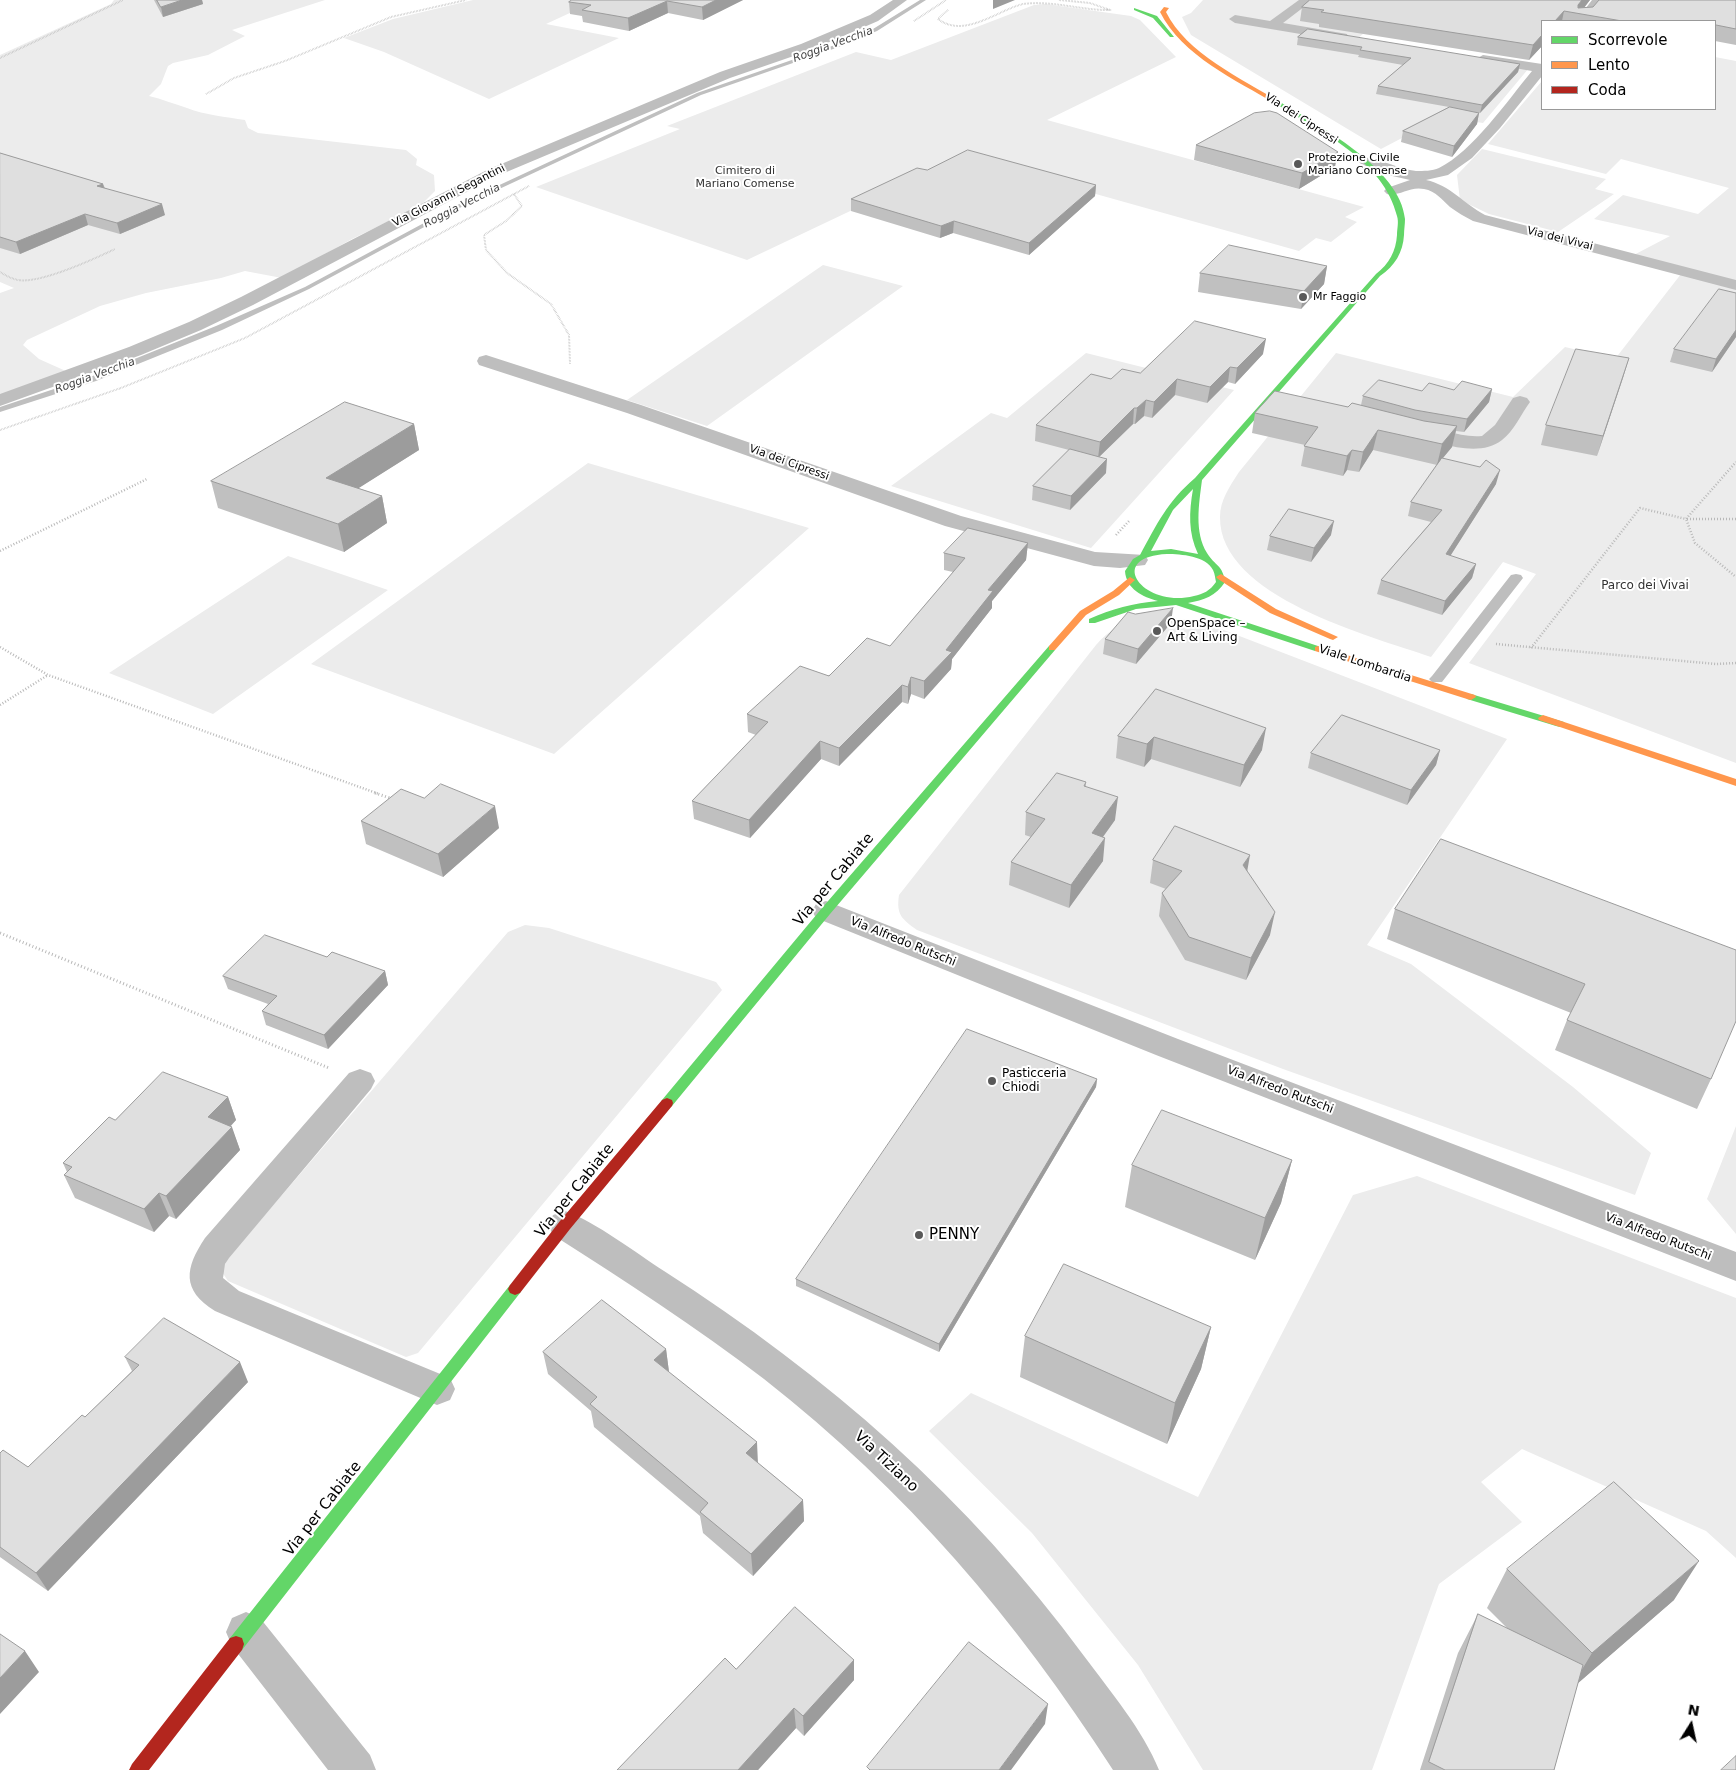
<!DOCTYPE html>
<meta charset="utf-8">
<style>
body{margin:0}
#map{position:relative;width:1736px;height:1770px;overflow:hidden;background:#fff;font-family:"DejaVu Sans",sans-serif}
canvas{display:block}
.legend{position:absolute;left:1541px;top:20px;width:175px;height:90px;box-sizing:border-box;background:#fff;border:1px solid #999;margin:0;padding:6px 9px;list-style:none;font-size:15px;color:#000}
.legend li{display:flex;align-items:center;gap:10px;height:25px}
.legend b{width:25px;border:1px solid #999}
.north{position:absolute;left:1666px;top:1700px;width:50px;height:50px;-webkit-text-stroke:4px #fff;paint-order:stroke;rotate:10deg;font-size:14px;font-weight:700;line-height:20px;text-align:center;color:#000}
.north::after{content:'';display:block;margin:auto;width:18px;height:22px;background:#000;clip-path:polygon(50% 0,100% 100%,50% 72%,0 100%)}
</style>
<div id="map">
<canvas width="1736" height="1770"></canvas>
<ul class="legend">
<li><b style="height:6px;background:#63d668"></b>Scorrevole</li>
<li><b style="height:6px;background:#ff974d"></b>Lento</li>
<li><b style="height:6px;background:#b3261e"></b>Coda</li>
</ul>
<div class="north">N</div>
</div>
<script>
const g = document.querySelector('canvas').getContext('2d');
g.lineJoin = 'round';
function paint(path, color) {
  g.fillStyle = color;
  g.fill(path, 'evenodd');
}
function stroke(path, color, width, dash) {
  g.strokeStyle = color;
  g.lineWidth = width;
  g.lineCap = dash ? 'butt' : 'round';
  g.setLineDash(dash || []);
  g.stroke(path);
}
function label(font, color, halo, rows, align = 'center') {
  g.font = font + ' "DejaVu Sans",sans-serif';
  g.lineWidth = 4;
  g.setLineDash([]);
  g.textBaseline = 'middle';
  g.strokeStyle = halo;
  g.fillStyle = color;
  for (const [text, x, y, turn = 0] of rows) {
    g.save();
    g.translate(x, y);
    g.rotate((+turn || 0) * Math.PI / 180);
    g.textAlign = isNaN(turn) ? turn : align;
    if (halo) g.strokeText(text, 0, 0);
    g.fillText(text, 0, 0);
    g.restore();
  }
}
const green = new Path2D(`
 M114,0H325L232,30L245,36L208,55L173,63L168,66L161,84L149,96C162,99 174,104 187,108C205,115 226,117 245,120L248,128L258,133L406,150L417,159L416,165L434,175L435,191L420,206L352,239L282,278L245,271L221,278L146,293L100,306L27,340L23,345L39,359L68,372L0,395V293L14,288L0,282V55L111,4Z
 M473,0H598L546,24L619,38L489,99L384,52L344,38L393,19Z
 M1203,0H1512L1542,21L1364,33L1356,40L1529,68L1483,123L1442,117L1381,149L1191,35L1182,17L1191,13Z
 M1045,4L1131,16L1140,20L1176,57L1047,120L1364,207L1345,217L1357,222L1331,242L1316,238L1299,251L964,157L747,260L536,187L680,129L667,126L856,52L891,60L1034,5Z
 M1715,57L1736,61V284L1630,257L1670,236L1594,219L1623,195L1698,214L1729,188L1621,159L1606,174L1488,144L1542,81V109H1715Z
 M1482,149L1606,179L1595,189L1614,194L1558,232L1489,214L1460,200L1457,175Z
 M823,265L903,286L707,426L627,400Z
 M1681,274L1736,286V763L1469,663L1536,574L1503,562L1431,657C1371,636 1219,597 1220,517C1220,500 1230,486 1239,472L1336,353L1513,397L1565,347L1615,359Z
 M1086,353L1234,390L1091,548L891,486L991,413L1007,418Z
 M588,463L809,528L554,754L311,664Z
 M288,556L388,590L213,714L109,673Z
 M1168,617L1203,622L1507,739L1367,945L1411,964L1573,1087L1651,1153L1635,1195L1283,1069L917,930C902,919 896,915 899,895L1096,645C1120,618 1135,621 1168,617Z
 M525,925L549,928L716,982L722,990L418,1353L406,1357L228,1281L222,1272L227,1259L508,932Z
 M1736,1126V1234L1707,1199Z
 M1417,1176L1736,1298V1558L1706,1531L1522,1449L1481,1482L1522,1522L1439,1584L1372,1770H1203L1138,1665L1032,1533L929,1431L971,1393L1198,1497L1353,1195Z`);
const stream = new Path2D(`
 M920,0H926L877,31L836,48L701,95L467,204L309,289L222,330L96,381L0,412V407L90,377L216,326L305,287L463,202L697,93L832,46L873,29Z`);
const pathFar2 = new Path2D(`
 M1059,0L1090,3L1110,10
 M948,10L938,19C964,39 998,10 1023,4C1052,0 1083,11 1112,10
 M914,21L946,0
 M0,58L123,0
 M206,94L234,78L285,61L391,17L466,0
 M514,194L522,206L506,221L484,235L486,250L507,273L551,304L569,335L570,364
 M0,272C5,275 12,279 18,280C40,284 94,259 115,249
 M0,430L121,388L245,338L529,186`);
const pathFar1 = new Path2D(`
 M1736,519H1686L1695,543L1736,577
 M1116,535L1129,521
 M0,551L147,479
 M1496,644L1716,664L1736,663
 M0,647L48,675L379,794
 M1531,648L1640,508L1686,519L1736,462
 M0,705L48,675`);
const path = new Path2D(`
 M375,793L393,799
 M0,933L329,1068`);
const lane = new Path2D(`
 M1516,574L1521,575L1523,578L1442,682H1432L1429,679L1432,676L1511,575Z`);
const street = new Path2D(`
 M893,0H907L878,21L811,50L730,78L497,176L253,305L201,330L141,355L0,406V394L129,347L189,322L241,297L487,170L720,72L801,44L870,15Z
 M1299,0H1313L1283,23L1347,34L1348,37L1347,40L1342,41L1235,23L1229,19L1235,15L1270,21Z
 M1592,0H1604L1588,21H1576Z
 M1483,55L1542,64V76L1500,128L1472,158L1448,175L1426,180C1450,185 1464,204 1485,215L1736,280V290L1473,221C1465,217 1457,212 1450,207C1442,200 1436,191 1424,189C1409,186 1399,197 1387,194L1384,191L1387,188L1410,180L1388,175L1361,164L1358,161L1361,158C1373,155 1399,170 1416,171C1424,171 1432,171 1439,168C1472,152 1508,100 1532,71L1478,62L1476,59Z
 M486,355L641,405L961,516L1095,552L1145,555L1148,560L1145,565L1120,568L1094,566L945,526L627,413L479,365L477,361L479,357Z
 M1520,396L1527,398L1530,402C1521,414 1514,431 1502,440C1478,459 1437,442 1411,435L1408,431L1411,427C1430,422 1458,439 1482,436L1495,425L1513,398Z
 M826,901L1178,1039L1736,1252V1281L1156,1055L816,918L812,911L816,904Z
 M360,1069L371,1073L375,1081L371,1089L229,1258L225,1264L223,1278L239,1291L450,1378L455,1389L450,1400L437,1405L215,1311C181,1290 185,1268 205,1238L349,1073Z
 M565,1211C596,1222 636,1253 664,1271C829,1377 968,1498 1084,1656C1110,1691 1143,1730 1159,1770H1113C1015,1618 907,1491 764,1379C696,1327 625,1281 553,1235L548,1225L553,1215Z
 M246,1612L260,1618L370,1755L376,1770H328L232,1646L226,1632L232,1618Z`);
const fast = new Path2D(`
 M1134,8L1157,16L1174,37H1170L1153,18L1134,10Z
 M1276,102H1280C1318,125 1401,169 1405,219C1405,224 1404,230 1404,235C1403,252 1395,266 1380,276L1202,480C1199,504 1194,532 1207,553C1215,566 1223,565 1225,582C1216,596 1204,600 1188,603L1321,647L1323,649L1321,651H1315L1176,605L1136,609L1095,623H1089V619C1111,609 1134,603 1158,601C1143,597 1126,589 1125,571L1133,559L1140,555C1157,524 1167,502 1195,478L1376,274C1389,264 1396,251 1397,235C1397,229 1399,222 1397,216C1384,161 1320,131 1276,104ZM1193,489C1189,512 1188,533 1198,554L1171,549L1151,551L1173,510ZM1167,554C1181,554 1206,556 1213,570C1215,574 1215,578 1216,582C1210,591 1203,594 1194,596C1144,609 1104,557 1167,554Z
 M1052,645L1055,646V650L830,914L672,1106L667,1108L662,1106L661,1103L662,1100L822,908L1049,646Z
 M1471,694L1564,722L1565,724L1560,727L1556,726L1467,699L1466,697Z
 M515,1283L520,1285L522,1289L520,1293L242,1650L236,1652L230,1650L228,1644L230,1638L510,1285Z`);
const slow = new Path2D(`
 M1164,7L1169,8L1166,12C1186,53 1242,79 1280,102V104H1276C1236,80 1182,56 1160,12Z
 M1221,574L1276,609L1338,637L1333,640L1330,639L1270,613L1218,579L1216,577Z
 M1130,577L1135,580L1119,595L1086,615L1055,650H1049V646L1080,611L1113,591Z
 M1318,646L1475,695L1476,697L1471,700L1467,699L1315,651V647Z
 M1543,715L1736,779V786L1539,720L1538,718Z`);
const jam = new Path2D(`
 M667,1098L672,1100L673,1103L672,1106L570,1229L520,1293L515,1295L510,1293L508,1289L510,1285L560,1221L662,1100Z
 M236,1636L242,1638L244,1644L242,1650L149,1770H129L132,1764L230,1638Z`);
const wall = new Path2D(`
 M154,0H202L203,4L163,17Z
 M572,0H743L703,20L668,13L629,31L583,22L582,16L570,14L569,2Z
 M1310,0H1590L1584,8L1736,0V45L1715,41V21H1542V46L1529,60L1319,27V24L1300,21L1302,7Z
 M1298,37L1520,64L1518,72L1480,113H1479L1477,124L1452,157L1401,142L1403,131L1449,107L1376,94L1378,86L1403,65L1358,57L1359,55L1297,45Z
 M1196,145L1335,167L1299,189L1194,160Z
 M0,153L103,184L105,188L165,215L120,234L88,225L20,254L0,248Z
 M927,170L1096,185L1095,196L1029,255L953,233L940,238L851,211V199Z
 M1327,266L1324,284L1301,309L1198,292L1200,273Z
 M1736,293V337L1712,372L1670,362L1674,349Z
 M1263,354L1235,384L1228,382L1207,403L1175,395L1152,418L1144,416L1135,424H1133L1099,457L1106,473L1070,510L1032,500L1033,486L1069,450L1035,441L1036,425L1111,379Z
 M1629,358L1597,456L1541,445L1546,425Z
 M1492,389L1489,402L1464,432L1456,431L1452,447L1443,458L1496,484L1450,556L1476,564L1472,578L1442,615L1377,594L1381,580L1431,522L1408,516L1411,502L1437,465L1373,450L1359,472L1347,470L1343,476L1301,466L1305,445L1252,433L1255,413L1348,407L1361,405L1363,396L1422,391Z
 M414,424L419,450L358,488L382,496L387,523L344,552L218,508L211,481Z
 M1331,535L1311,562L1267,550L1270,536Z
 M1028,543L1026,560L992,601V608L952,659L951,669L924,699L911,694L908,704L902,702L839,766L821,759L750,838L694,819L692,801L756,735L748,732L747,714L890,646L953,572L944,570V553Z
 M1171,623L1136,664L1103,654L1105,639Z
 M1156,689L1262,750L1240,787L1151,759L1144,767L1116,758L1118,736Z
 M1440,750L1436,765L1407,805L1308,768L1311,753Z
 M1086,782V787L1115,820L1103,837V861L1069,908L1009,885L1011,862L1031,837L1025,835L1026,812Z
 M361,821L499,828L443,877L366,844Z
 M1441,839L1711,1079L1697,1109L1555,1050L1567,1020L1571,1013L1387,939L1395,909Z
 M1153,860L1247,870L1270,935L1246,980L1185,960L1159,916L1162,893L1166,889L1150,883Z
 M327,957L385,971L388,985L328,1049L266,1025L262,1011L268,1004L228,989L223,976Z
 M1097,1079L1096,1087L939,1352L796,1286V1279Z
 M228,1097L236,1120L231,1126L240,1150L176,1219L169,1216L154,1232L75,1198L64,1175L67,1172L63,1163L115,1120Z
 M1292,1160L1281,1203L1255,1260L1125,1207L1132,1165Z
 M1211,1327L1201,1369L1167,1444L1020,1377L1025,1336Z
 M666,1349L669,1372L758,1463L803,1500L804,1521L753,1576L703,1533L700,1516L594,1427L591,1411L548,1374L543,1352Z
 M125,1357L248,1382L48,1591L0,1557V1453L28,1467L85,1417L132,1371Z
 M1507,1569L1674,1600L1578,1683L1554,1770H1420L1458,1653L1478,1614L1508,1629L1487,1608Z
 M854,1660V1680L804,1736L796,1728L758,1770H617L736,1669Z`);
const shadedWall = new Path2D(`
 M182,0H202L203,4L163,17L161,7Z
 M716,0H743L703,20L702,7Z
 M993,0H1015L993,9Z
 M1582,0H1590L1579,14L1578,5Z
 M667,1L668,13L629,31L628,18Z
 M1564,11L1562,21H1555Z
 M1542,35V46L1529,60L1533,45Z
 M1520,64L1518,72L1480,113L1482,105Z
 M1479,113L1477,124L1452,157L1454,146Z
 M1338,152L1335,167L1299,189L1302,173Z
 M103,184L106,194L97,186Z
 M1096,185L1095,196L1029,255V243Z
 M162,204L165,215L120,234L117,223Z
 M85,214L88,225L20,254L16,242Z
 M954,221L953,233L940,238L941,226Z
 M1327,266L1324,284L1301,309L1304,291Z
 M1736,330V337L1712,372L1716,359Z
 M1266,339L1263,354L1235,384L1237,368Z
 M1629,358L1623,378L1597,456L1603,436Z
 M1230,367L1228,382L1207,403L1210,387Z
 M1177,379L1175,395L1152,418L1154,402Z
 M1492,389L1489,402L1464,432L1467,419Z
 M1146,400L1144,416L1135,424L1137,408Z
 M1134,408L1133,424L1098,458L1100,442Z
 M414,424L419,450L332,505L326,478Z
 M1457,426L1452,447L1437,465L1442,444Z
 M1378,430L1373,450L1359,472L1363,452Z
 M1352,450L1347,470L1343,476L1347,456Z
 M1107,459L1106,473L1070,510L1071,496Z
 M1500,470L1496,484L1442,569L1446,554Z
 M382,496L387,523L344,552L338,524Z
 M1334,521L1331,535L1311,562L1314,548Z
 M1028,543L1026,560L992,601V608L952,659L951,669L924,699V681L988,590Z
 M1476,564L1472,578L1442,615L1445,601Z
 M1173,608L1171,623L1136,664L1138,649Z
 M911,677V694L908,704V687Z
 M902,685V702L839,766V748Z
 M1266,728L1262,750L1240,787L1244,765Z
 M1154,737L1151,759L1144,767L1147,744Z
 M820,741L821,759L750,838L749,820Z
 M1440,750L1436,765L1407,805L1411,790Z
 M1118,797L1115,820L1089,856L1092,833Z
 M495,806L499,828L443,877L438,854Z
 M1105,838L1103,861L1069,908L1071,885Z
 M1250,855L1246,878L1243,865Z
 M1275,912L1270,935L1246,980L1251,958Z
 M385,971L388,985L328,1049L324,1035Z
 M1097,1079L1096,1087L939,1352V1344Z
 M228,1097L236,1120L217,1140L208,1117Z
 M232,1127L240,1150L176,1219L166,1196Z
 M1292,1160L1281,1203L1255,1260L1265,1218Z
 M159,1193L169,1216L154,1232L144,1209Z
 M1211,1327L1201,1369L1167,1444L1175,1403Z
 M666,1349L669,1372L654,1360Z
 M240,1362L248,1382L48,1591L36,1573Z
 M757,1442L758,1464L746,1453Z
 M803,1500L804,1521L753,1576L751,1554Z
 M1699,1561L1674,1600L1569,1691L1592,1653Z
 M25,1651L39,1672L0,1714V1678Z
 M854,1660V1680L804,1736L803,1716Z
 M1048,1704L1045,1724L1011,1770H999Z
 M794,1708L796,1728L758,1770H738Z`);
const building = new Path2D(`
 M157,0H182L161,7Z
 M572,0H716L702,7L667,1L628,18L582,10L591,5L569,2Z
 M1310,0H1582L1578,5V8L1593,7L1599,0H1736V29L1716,25L1715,26V21H1622L1564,11L1555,21H1542V35L1533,45L1321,12L1324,10L1302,7Z
 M1308,29L1520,64L1482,105L1378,86L1411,58L1360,50L1362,47L1298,37Z
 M1450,107L1479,113L1454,146L1403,131Z
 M1270,111L1277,113L1338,152L1302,173L1196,145L1254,113Z
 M968,150L1096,185L1029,243L954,221L941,226L851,199L917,168L927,170Z
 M0,153L103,184L97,186L162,204L117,223L85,214L16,242L0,237Z
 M1229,245L1327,266L1304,291L1200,273Z
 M1719,289L1736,293V330L1716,359L1674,349Z
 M1195,321L1266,339L1237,368L1230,367L1210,387L1177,379L1154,402L1146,400L1137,408H1134L1100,442L1036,425L1091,374L1111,379L1122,369L1140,373Z
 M1576,349L1629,358L1603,436L1546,425Z
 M1379,380L1422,391L1429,383L1454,390L1462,381L1492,389L1467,419L1415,410L1363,396Z
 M1275,391L1348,407L1352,403L1424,421L1457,426L1442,444L1378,430L1363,452L1352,450L1347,456L1304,446L1318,427L1255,413Z
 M345,402L414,424L326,478L382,496L338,524L211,481Z
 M1070,449L1107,459L1071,496L1033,486Z
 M1442,458L1480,467L1486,460L1500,470L1446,554L1476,564L1445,601L1381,580L1442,510L1411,502Z
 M1289,509L1334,521L1314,548L1270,536Z
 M968,528L1028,543L988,590L993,591L946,650L952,652L924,681L911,677L908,687L902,685L839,748L820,741L749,820L692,801L768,722L747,714L800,666L829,676L867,638L890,646L965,558L944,553Z
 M1173,608L1138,649L1105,639L1128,612L1135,614Z
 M1156,689L1266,728L1244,765L1154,737L1147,744L1118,736Z
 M1342,715L1440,750L1411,790L1311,753Z
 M1057,773L1086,782L1084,786L1118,797L1092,833L1105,838L1071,885L1011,862L1045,819L1026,812Z
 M441,784L495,806L438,854L361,821L401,789L424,798Z
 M1175,826L1250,855L1243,865L1275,912L1251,958L1189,937L1162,893L1182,871L1153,860Z
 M1441,839L1736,950V1021L1711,1079L1567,1020L1585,984L1395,909Z
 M265,935L327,957L332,952L385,971L324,1035L262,1011L277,996L223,976Z
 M967,1029L1097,1079L939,1344L796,1279Z
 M163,1072L228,1097L208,1117L232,1127L166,1196L159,1193L144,1209L64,1175L72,1167L63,1163L109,1117L115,1120Z
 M1162,1110L1292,1160L1265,1218L1132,1165Z
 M1064,1264L1211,1327L1175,1403L1025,1336Z
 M602,1300L666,1349L654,1360L757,1442L746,1453L803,1500L751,1554L700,1512L708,1503L590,1404L597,1397L543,1352Z
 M164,1318L240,1362L36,1573L0,1547V1453L3,1450L28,1467L82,1415L85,1417L139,1365L125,1357Z
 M1614,1482L1699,1561L1592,1653L1507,1569Z
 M795,1607L854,1660L803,1716L794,1708L738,1770H617L725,1658L736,1669Z
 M1478,1614L1583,1665L1554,1770H1445L1429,1762Z
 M0,1634L25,1651L0,1678Z
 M969,1642L1048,1704L999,1770H870L867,1767Z
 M1736,1756V1770H1721Z`);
const markers = [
 [1298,164,5,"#595959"],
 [1303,297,5,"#595959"],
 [1157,631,5,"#595959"],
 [992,1081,5,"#595959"],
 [919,1235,5,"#595959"]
];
const farWaternames = [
 ["Roggia Vecchia",833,45,-20],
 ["Roggia Vecchia",462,206,-27],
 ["Roggia Vecchia",95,376,-20]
];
const farStreetnames = [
 ["Via dei Cipressi",1301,119,33],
 ["Via Giovanni Segantini",449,196,-27],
 ["Via dei Vivai",1560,239,14],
 ["Via dei Cipressi",789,463,20]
];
const farPoinames = [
 ["Protezione Civile",1308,158],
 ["Mariano Comense",1308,171],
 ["Mr Faggio",1313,297]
];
const farParknames = [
 ["Cimitero di",745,171],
 ["Mariano Comense",745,184]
];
const parkNames = [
 ["Parco dei Vivai",1645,586]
];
const poiNames = [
 ["OpenSpace –",1167,624],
 ["Art & Living",1167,638],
 ["Pasticceria",1002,1074],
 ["Chiodi",1002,1088]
];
const streetNames = [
 ["Viale Lombardia",1365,664,18],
 ["Via Alfredo Rutschi",903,942,22],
 ["Via Alfredo Rutschi",1280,1090,21],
 ["Via Alfredo Rutschi",1658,1237,21]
];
const nearStreetnames = [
 ["Via per Cabiate",834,880,-50],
 ["Via per Cabiate",575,1191,-51],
 ["Via Tiziano",886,1462,43],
 ["Via per Cabiate",323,1509,-52]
];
const nearPoinames = [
 ["PENNY",929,1235]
];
paint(green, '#ececec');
paint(stream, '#bfbfbf');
stroke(pathFar2, '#b9b9b9', 2, [0.5, 1]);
stroke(pathFar1, '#b9b9b9', 2.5, [1, 2]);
stroke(path, '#b9b9b9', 3, [1, 2.5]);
paint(lane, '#bebebe');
paint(street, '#bebebe');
paint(fast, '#63d668');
paint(slow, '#ff974d');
paint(jam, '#b3261e');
paint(wall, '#c0c0c0');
paint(shadedWall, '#9c9c9c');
paint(building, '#dfdfdf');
stroke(building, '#9c9c9c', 1);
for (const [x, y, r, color] of markers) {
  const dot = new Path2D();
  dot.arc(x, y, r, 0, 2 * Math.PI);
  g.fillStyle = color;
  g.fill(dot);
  stroke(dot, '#fff', 2);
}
label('italic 11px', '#444', '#fff', farWaternames);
label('11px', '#000', '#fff', farStreetnames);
label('11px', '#000', '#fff', farPoinames, 'left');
label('11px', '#333', '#fff', farParknames);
label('12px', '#333', '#fff', parkNames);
label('12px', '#000', '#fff', poiNames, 'left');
label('12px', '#000', '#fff', streetNames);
label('15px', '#000', '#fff', nearStreetnames);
label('15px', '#000', '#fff', nearPoinames, 'left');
</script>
